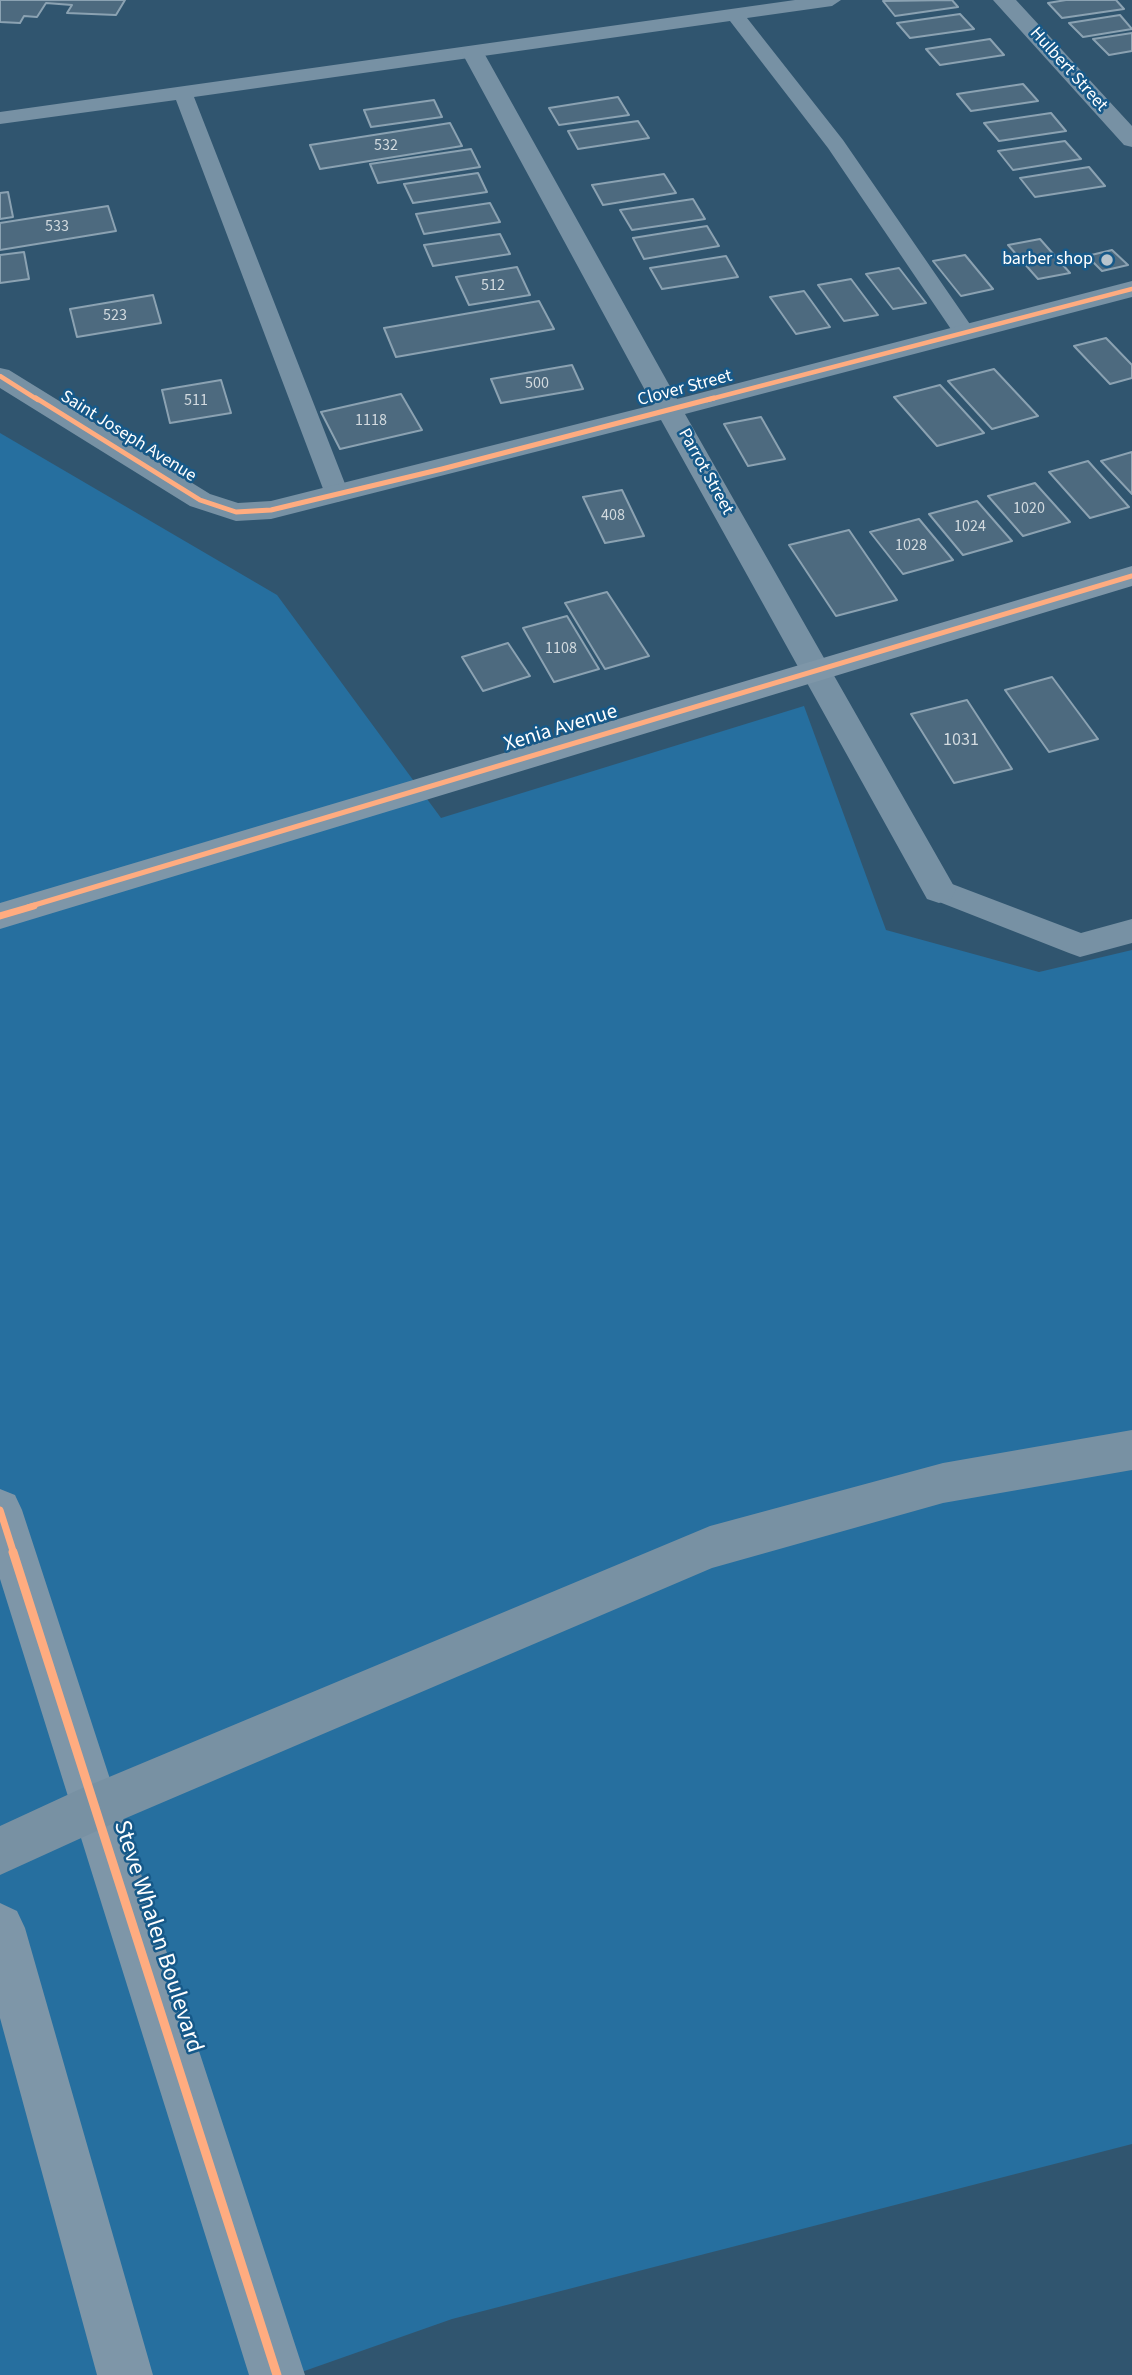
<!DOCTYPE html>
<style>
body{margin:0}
canvas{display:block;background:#30556f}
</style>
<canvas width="1132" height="2375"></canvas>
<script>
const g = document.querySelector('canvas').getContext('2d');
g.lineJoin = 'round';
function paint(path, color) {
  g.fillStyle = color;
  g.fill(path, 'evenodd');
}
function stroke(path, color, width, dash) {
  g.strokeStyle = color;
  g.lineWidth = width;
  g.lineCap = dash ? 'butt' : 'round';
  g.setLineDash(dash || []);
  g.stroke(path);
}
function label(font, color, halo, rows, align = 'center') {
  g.font = font + ' "Source Sans 3",sans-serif';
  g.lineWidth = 5;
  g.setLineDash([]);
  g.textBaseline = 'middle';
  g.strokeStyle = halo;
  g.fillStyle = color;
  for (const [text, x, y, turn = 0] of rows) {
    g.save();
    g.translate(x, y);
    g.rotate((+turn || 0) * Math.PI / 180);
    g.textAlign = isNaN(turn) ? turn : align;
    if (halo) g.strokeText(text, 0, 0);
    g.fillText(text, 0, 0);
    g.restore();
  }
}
const green = new Path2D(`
 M0,433L277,595L441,818L804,706L886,930L1039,972L1132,950V2144L452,2319L293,2375H0Z`);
const building = new Path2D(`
 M0,0H125L116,15L67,13L72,5L46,3L37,17L24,16L20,23L0,22Z
 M952,0L958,7L895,16L883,1Z
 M1066,0H1116L1124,9L1062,18L1048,3Z
 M960,14L974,29L910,38L897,23Z
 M1120,15L1132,29L1083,37L1069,23Z
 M1132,33V51L1109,55L1093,39Z
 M990,39L1004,55L940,65L926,49Z
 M1023,84L1038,101L971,111L957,94Z
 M618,97L629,115L559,125L549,108Z
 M434,100L442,117L371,127L364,110Z
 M1051,113L1066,131L999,141L984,123Z
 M638,121L649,138L578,149L568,131Z
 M450,123L462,146L320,169L310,145Z
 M1065,141L1081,159L1013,170L998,151Z
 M471,149L480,167L378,183L370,164Z
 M1089,167L1105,186L1035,197L1020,178Z
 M478,173L487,192L413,203L404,184Z
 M664,174L676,193L603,205L592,185Z
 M8,192L13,217L0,219V193Z
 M693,199L705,219L632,230L620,210Z
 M490,203L500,222L424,234L416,214Z
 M108,206L116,231L0,250V223Z
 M707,226L719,246L644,259L633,238Z
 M500,234L510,254L433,266L424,245Z
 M1040,239L1070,273L1038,279L1008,245Z
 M1112,250L1128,265L1102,271L1087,256Z
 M24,252L29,279L0,283V255Z
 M965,255L993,289L961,296L933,261Z
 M726,256L738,277L662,289L650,268Z
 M517,267L530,295L469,305L456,277Z
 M899,268L926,303L893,309L866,274Z
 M851,279L878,315L844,321L818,285Z
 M804,291L830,327L796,334L770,297Z
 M153,295L161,323L77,337L70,309Z
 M539,301L554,329L396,357L384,328Z
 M1106,338L1132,365V378L1110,384L1074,346Z
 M572,365L583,389L501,403L491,379Z
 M994,369L1038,416L992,429L948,381Z
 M221,380L231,413L170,423L162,390Z
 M940,385L984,433L937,446L894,397Z
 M401,394L422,430L340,449L321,412Z
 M761,417L785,459L748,466L724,424Z
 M1132,452V494L1101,461Z
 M1088,461L1129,507L1090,518L1049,472Z
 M1035,483L1070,522L1023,536L988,496Z
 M622,490L644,536L605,543L583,497Z
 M977,501L1012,541L963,555L929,514Z
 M919,519L953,560L903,574L870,532Z
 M849,530L897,600L836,616L789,545Z
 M607,592L649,656L605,669L565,603Z
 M567,616L599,669L554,682L523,628Z
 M508,643L530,676L483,691L462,657Z
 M1052,677L1098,739L1049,752L1005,690Z
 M967,700L1012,769L954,783L911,714Z`);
const lane = new Path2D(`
 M795,0H841L832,6L747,18L843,140L976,333L973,338H957L828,148L730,21L194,97L349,494L346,499L337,502L328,499L325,494L176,100L0,124V112Z
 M939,879L1081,933L1132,919V943L1080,957L1069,953L929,898L924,890L929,882Z`);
const street = new Path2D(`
 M993,0H1016L1132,126V147L1124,145Z
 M473,46L481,48L484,53L677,399L1132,281V297L685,414L951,881L956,890L951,899L939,903L927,899L661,420L271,519L236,521L190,506L0,388V368L9,370L210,494L238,503L271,501L653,405L462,53L465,48Z`);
const secondary = new Path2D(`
 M1132,566V586L0,929V903Z
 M0,1489L15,1495L22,1510L305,2375H249L0,1579Z
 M0,1903L17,1911L25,1928L153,2375H97L0,2018Z`);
const highway = new Path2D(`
 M1132,1430V1470L943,1503L712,1568L112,1824L0,1875V1826L78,1790L710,1526L943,1463Z`);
const cyclewayFar3 = new Path2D(`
 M0,376L38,400
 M707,400L1132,289`);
const cyclewayFar2 = new Path2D(`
 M36,398L200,500L236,512L271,510L442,469L714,398
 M28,907L1132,576`);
const cyclewayFar1 = new Path2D(`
 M0,916L34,906
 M0,1510L14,1554`);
const cycleway = new Path2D(`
 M13,1552L277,2375`);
const markers = [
 [1107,260,7,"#b7c4cd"]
];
const farNumbernames = [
 ["532",386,146],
 ["533",57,227],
 ["512",493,286],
 ["523",115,316],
 ["500",537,384],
 ["511",196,401],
 ["1118",371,421],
 ["1020",1029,509],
 ["408",613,516],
 ["1024",970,527],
 ["1028",911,546],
 ["1108",561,649]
];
const farStreetnames = [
 ["Hulbert Street",1068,70,48],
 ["Clover Street",685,389,-15],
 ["Saint Joseph Avenue",128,437,32],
 ["Parrot Street",705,472,61]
];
const farPoinames = [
 ["barber shop",1093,260]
];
const numberNames = [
 ["1031",961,741]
];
const streetNames = [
 ["Xenia Avenue",561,729,-17]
];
const nearStreetnames = [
 ["Steve Whalen Boulevard",157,1937,72]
];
paint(green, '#266f9f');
paint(building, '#4d6a7f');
stroke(building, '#8ba2b2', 2);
paint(lane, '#7791a4');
paint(street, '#7791a4');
paint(secondary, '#7e96a8');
paint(highway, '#7891a3');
stroke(cyclewayFar3, '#ffac80', 4.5);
stroke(cyclewayFar2, '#ffac80', 5);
stroke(cyclewayFar1, '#ffac80', 7);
stroke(cycleway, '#ffac80', 9);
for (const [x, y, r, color] of markers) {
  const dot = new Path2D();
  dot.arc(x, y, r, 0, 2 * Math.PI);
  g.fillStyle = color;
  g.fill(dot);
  stroke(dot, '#165989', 2.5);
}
label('16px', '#d2dadf', null, farNumbernames);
label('18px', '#fff', '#165989', farStreetnames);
label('18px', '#fff', '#165989', farPoinames, 'right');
label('18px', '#d2dadf', null, numberNames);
label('21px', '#fff', '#165989', streetNames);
label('24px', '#fff', '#165989', nearStreetnames);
</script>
